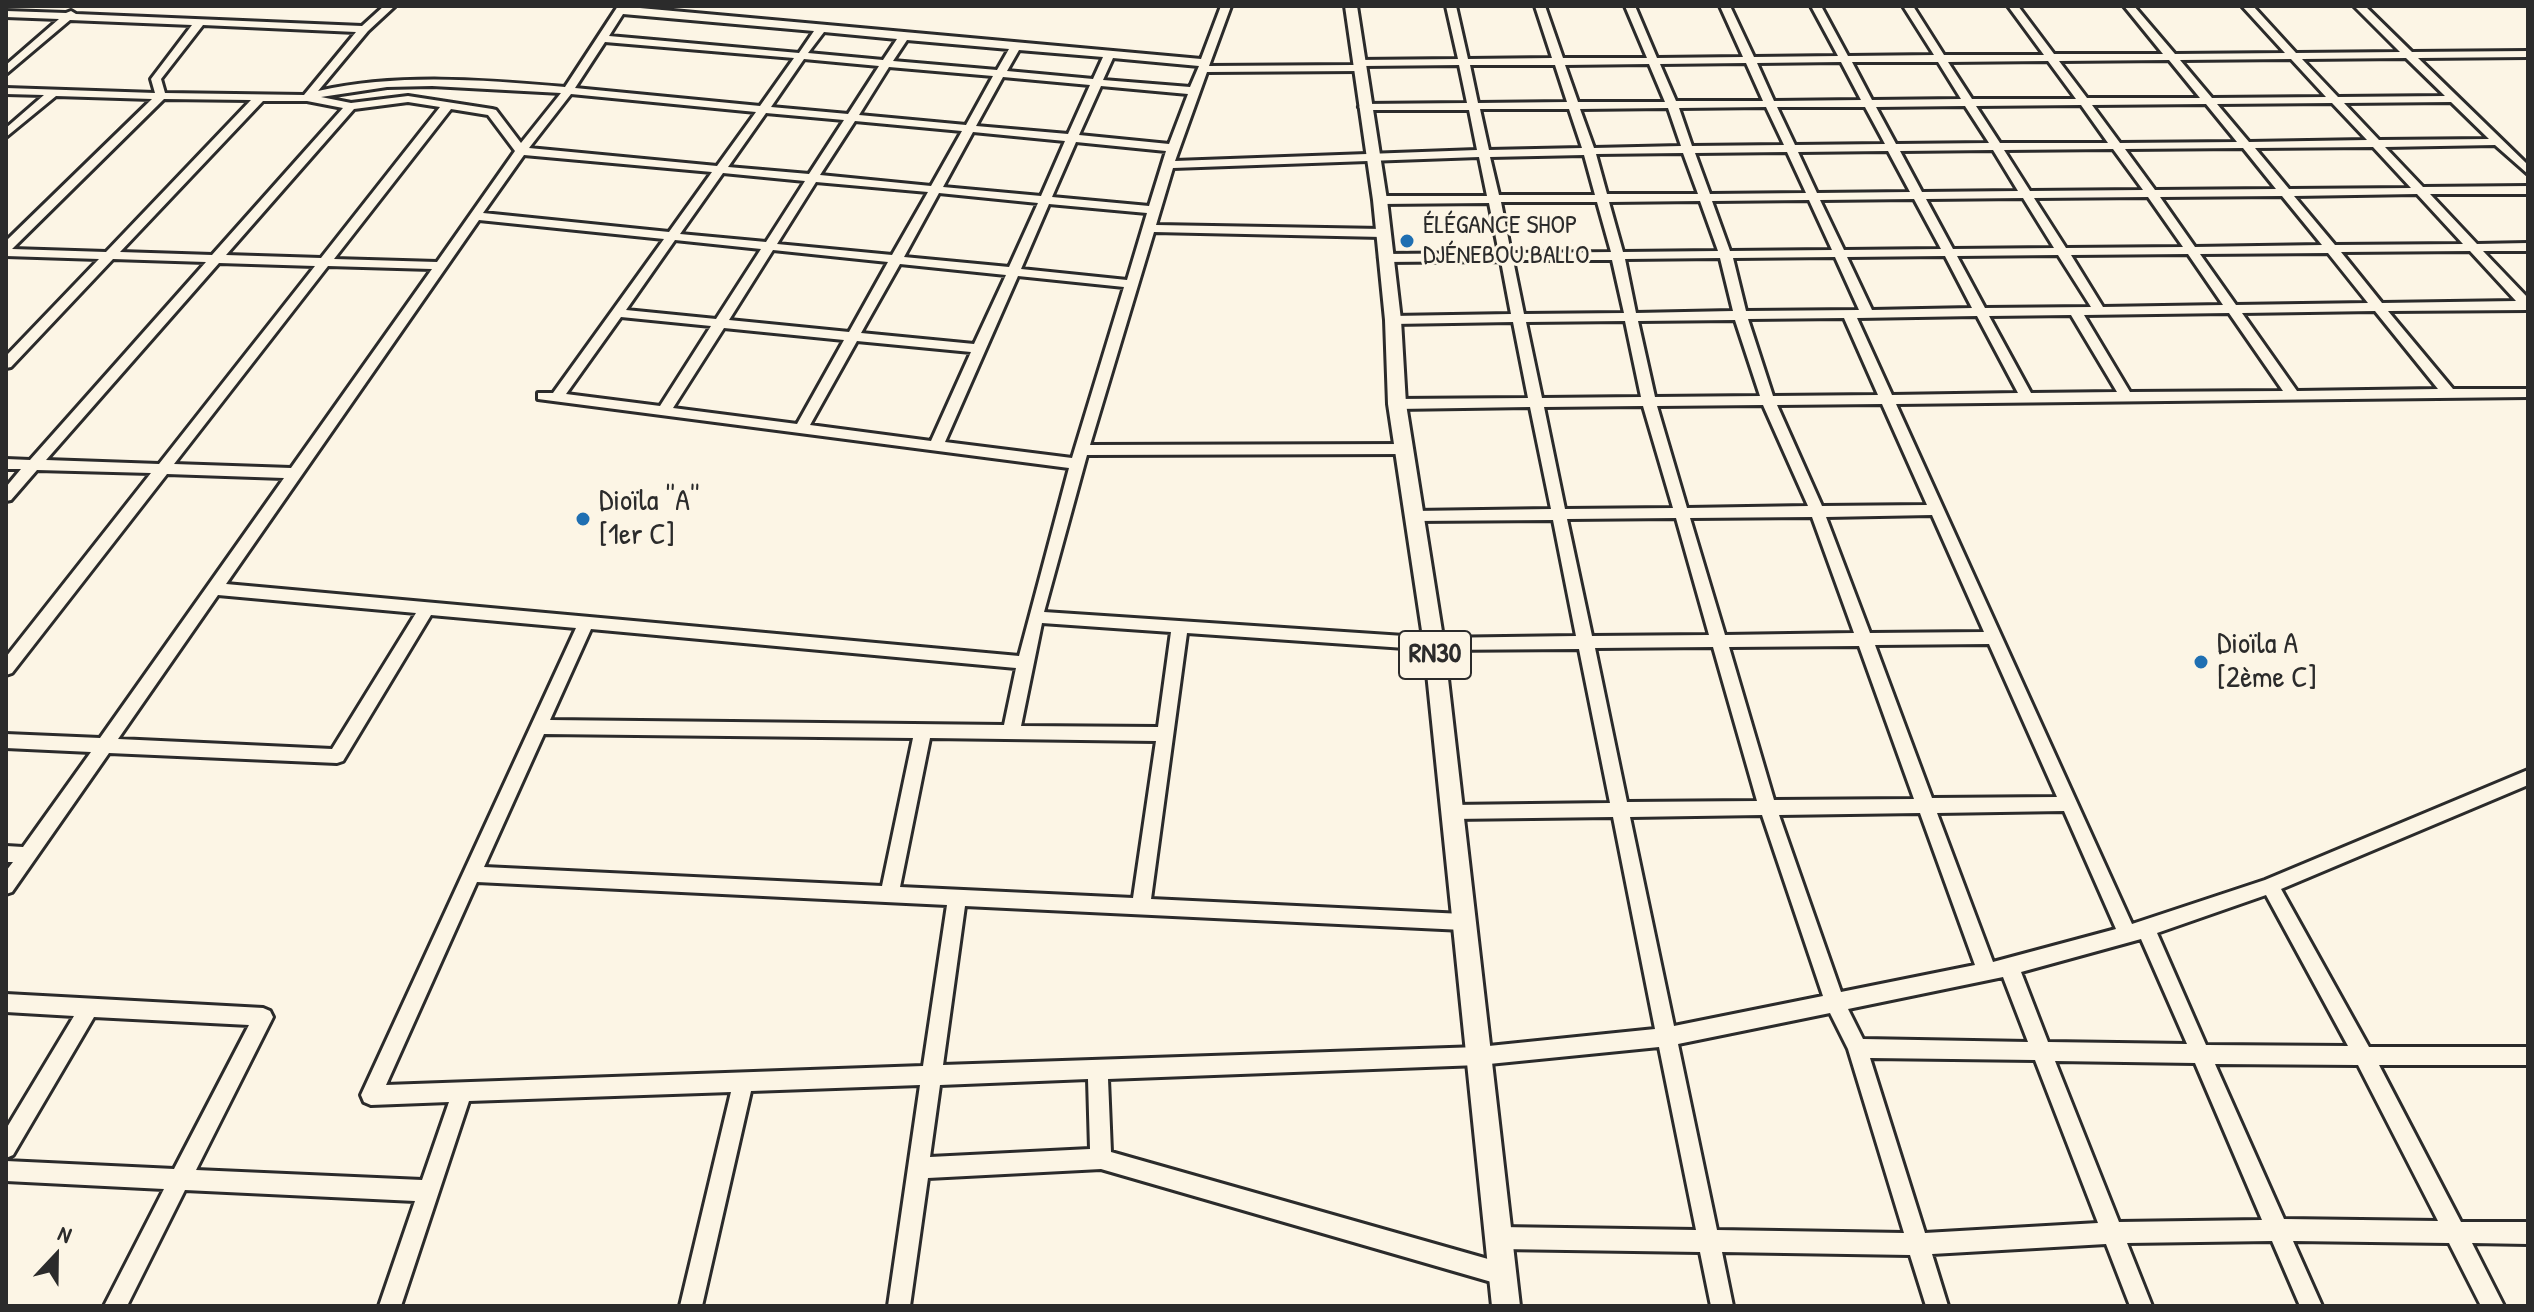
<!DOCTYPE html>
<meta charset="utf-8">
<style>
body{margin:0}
#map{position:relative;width:2534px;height:1312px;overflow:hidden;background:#fcf5e5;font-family:"Patrick Hand",sans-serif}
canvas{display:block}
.frame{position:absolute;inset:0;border:8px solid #2b2b2b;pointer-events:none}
.north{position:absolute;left:16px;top:1216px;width:80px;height:80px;-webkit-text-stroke:6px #fcf5e5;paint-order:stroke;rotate:22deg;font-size:22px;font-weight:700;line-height:32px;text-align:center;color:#2b2b2b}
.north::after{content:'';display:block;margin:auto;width:28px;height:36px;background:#2b2b2b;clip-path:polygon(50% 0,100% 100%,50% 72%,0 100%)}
</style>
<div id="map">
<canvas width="2534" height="1312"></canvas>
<div class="frame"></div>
<div class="north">N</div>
</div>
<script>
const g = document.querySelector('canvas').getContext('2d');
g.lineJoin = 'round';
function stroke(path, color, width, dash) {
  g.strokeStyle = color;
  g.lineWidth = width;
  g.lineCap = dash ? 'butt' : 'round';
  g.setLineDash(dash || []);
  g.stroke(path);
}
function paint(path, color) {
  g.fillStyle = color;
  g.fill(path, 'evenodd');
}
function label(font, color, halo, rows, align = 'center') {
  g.font = font + ' "Patrick Hand",sans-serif';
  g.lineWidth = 6;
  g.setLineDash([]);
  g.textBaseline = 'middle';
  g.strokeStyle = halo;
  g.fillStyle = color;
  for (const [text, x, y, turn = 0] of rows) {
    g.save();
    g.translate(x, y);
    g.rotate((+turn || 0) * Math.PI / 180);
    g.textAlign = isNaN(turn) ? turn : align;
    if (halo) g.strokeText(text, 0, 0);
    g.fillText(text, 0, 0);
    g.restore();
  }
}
const minor = new Path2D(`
 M384,6H395L368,31L318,91C399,73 483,80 565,87L618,6L1201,59L1221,6H1231L1209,66L1354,65V61L1358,60L1458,59L1446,6H1456L1468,59L1552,58L1535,6H1545L1563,58H1647L1625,6H1635L1657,58L1743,57L1720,6H1730L1754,57L1838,56L1811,6H1821L1848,56L1934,55L1903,6H1913L1944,55H2044L2008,6H2018L2054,54H2163L2124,6H2134L2175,54L2285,53L2242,6H2253L2296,53L2400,52L2354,6H2365L2412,52L2528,51V57L2418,58L2528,165V174L2495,145L2385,147L2423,187L2528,186V194H2430L2477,244L2528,243V251H2483L2528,298V310L2388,311L2453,389H2528V397L1896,404L2132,924L2265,880L2528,770V785L2281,889L2369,1047H2528V1065H2379L2461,1222H2528V1244L2472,1243L2504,1306H2481L2449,1243L2293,1241L2322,1306H2300L2272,1241L2127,1243L2152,1306H2130L2106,1244L1932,1254L1948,1306H1926L1910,1255L1722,1252L1733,1306H1711L1700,1252L1500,1249L1492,1246L1489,1238L1492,1230L1500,1227L1696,1230L1659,1047L1479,1065L1108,1079L1111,1152L1502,1263L1510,1266L1513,1274L1510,1282L1502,1285L1101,1169L928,1178L910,1306H888L920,1085L751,1091L702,1306H680L731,1092L469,1101L401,1306H379L415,1201L185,1190L127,1306H104L164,1189L6,1181V1161L174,1169L249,1025L94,1017L13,1155L6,1158V1129L74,1016L6,1012V994L263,1008L270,1011L273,1017L270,1023L196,1170L422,1180L449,1102L371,1105L364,1102L361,1095L576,628L431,615L343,761L337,763L109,753L12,892L6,894V871L13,862H6V846L23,847L91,752L6,748V734L100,738L284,478L167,474L12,673L6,675V657L151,473L37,470L11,500L6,501V487L21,469H6V459L30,460L206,262L113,259L11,367L6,368V356L99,259L6,256V241L152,99L56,96L6,137V128L44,95L6,94V88L155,93L151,79L192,25L70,20L6,74V65L59,19L6,17V11L66,13L71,11L76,14L362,26ZM623,14L814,31L799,53L609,36ZM203,25L356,32L304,95L165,93L161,79ZM824,32L897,39L883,60L808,53ZM907,40L1009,49L997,70L893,61ZM605,42L794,58L760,106L575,88ZM1019,50L1103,57L1093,79L1007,71ZM1113,58L1199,66L1190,87L1103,80ZM2406,58L2445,96L2338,97L2302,59ZM804,59L879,66L848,114L771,107ZM2291,59L2326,97L2212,98L2180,60ZM2169,60L2200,98H2087L2059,61ZM2048,61L2076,99H1972L1948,62ZM1841,62L1861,100L1774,101L1757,63ZM1852,62H1938L1961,99L1872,100ZM1746,63L1763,101H1676L1660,64ZM1649,64L1665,102H1578L1565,65ZM1459,65L1467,103L1364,104L1359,107L1364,110H1469L1477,150L1175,161L1207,72L1359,71L1363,70V66ZM1470,65H1555L1567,102L1478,103ZM889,67L993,76L966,125L859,115ZM1003,77L1090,85L1068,134L976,126ZM432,86L561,93L521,143L496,110L492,109L408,96L351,103L321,97L387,87ZM1101,86L1188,94L1169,144L1079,135ZM571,94L756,112L717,166L529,148ZM164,99L251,100L106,252L12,249ZM263,101H307L343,108L212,255L120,252ZM408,102L440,107L321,258L226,255L354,109ZM2451,102L2489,139L2379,140L2344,103ZM2332,103L2367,140L2249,142L2217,104ZM2206,104L2237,142L2120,143L2092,105ZM2081,105L2108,143H2000L1976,106ZM1965,106L1989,143L1896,144L1876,107ZM1766,107L1784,145L1692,146L1679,108ZM1777,107H1865L1885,144L1795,145ZM1668,108L1681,146L1594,148L1580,109ZM451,109L488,115L515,151L437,262L334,259ZM1480,109H1569L1582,148L1489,150ZM766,113L844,120L809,174L728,167ZM855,121L962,131L931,186L820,175ZM973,132L1065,141L1041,196L943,187ZM1076,142L1166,151L1149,206L1052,197ZM2373,147L2411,188L2289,189L2255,148ZM2243,148L2276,189L2155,190L2125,149ZM2113,149L2143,190L2030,191L2004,150ZM1993,150L2018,191L1922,192L1900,151ZM1888,151L1910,192L1817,193L1798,152ZM1787,152L1806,193L1710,194L1695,153ZM1683,153L1698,194H1607L1596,154ZM524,155L712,172L669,232L483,213ZM1584,155L1595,195H1499L1490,157ZM1479,157L1487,196H1380L1374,200L1380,204L1489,203L1499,253L1385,254L1379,258L1385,262L1501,261L1511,314L1393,316L1387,320L1393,324L1513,322L1528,398L1397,399L1390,404L1397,409L1530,407L1551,509L1414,511L1407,516L1414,521L1553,520L1576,636L1434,638L1044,612L1087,455L1405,454L1412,449L1405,444L1090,445L1154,232L1382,237L1388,233L1382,229L1156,225L1173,168ZM723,173L805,181L766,242L680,234ZM816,182L928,192L892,255L777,244ZM939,193L1038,203L1009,267L904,257ZM2417,194L2463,244L2335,245L2294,196ZM2282,196L2322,245L2195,247L2160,197ZM2148,197L2183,247L2066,248L2034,198ZM2023,198L2054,248L1953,249L1926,199ZM1914,199L1941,249L1844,250L1820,200ZM1809,200L1832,250L1730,251L1712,201ZM1700,201L1718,251L1623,252L1609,202ZM1501,202H1597L1611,252L1511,253ZM1049,204L1147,213L1127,280L1021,269ZM479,220L664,239L553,393H538V399L1069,468L1019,656L226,584ZM675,240L761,249L716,319L626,310ZM773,250L888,262L849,332L729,320ZM2470,251L2516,301L2382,303L2341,252ZM2328,253L2368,303L2236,305L2200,254ZM2188,254L2223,305L2103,307L2071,255ZM2058,255L2091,307L1985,308L1957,256ZM1945,256L1972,308L1872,310L1847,257ZM1835,257L1859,310L1746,311L1733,258ZM1720,258L1733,311L1636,313L1625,259ZM1513,260H1612L1624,313L1524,314ZM219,263L315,266L159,464L46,460ZM900,264L1006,275L974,344L861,333ZM328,266L432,269L291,468L174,464ZM1018,276L1124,287L1072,458L945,442ZM2375,311L2438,389L2297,391L2242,313ZM2229,313L2283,391L2130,392L2084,315ZM2071,315L2117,392L2031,393L1989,316ZM1977,316L2018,393L1892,395L1857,318ZM621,317L711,326L660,406L566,394ZM1844,318L1878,395L1773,396L1748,319ZM1735,320L1760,396L1655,397L1638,321ZM1625,321L1641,397L1542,398L1526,322ZM724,328L844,340L797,424L673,408ZM857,341L971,352L931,441L810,425ZM1882,404L1927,505L1822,506L1777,405ZM1763,405L1808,506L1687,508L1657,406ZM1643,406L1673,508L1565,509L1544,407ZM1932,515L1984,632L1870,633L1826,517ZM1812,517L1854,633L1725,635L1690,518ZM1676,518L1709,635L1592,636L1567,519ZM218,595L416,613L332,749L118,739ZM1042,623L1171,632L1158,727L1021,726ZM591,629L1016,668L1004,725L550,720ZM1187,633L1434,650L1579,649L1610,803L1452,805L1446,807L1443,812L1446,817L1452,819L1613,817L1655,1029L1479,1047L943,1065L965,906L1463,930L1470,928L1472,922L1470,916L1463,914L1151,899ZM1989,644L2057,797L1932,798L1875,645ZM1859,646L1914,799L1774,800L1729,647ZM1713,647L1757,801L1627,802L1595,648ZM544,734L913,738L882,886L484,867ZM930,738L1156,741L1133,898L900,887ZM2064,811L2116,929L1993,962L1937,813ZM1920,813L1975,965L1841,992L1779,815ZM1762,815L1823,996L1674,1026L1630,817ZM477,882L947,905L923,1066L386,1085ZM2266,895L2348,1046L2206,1045L2157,933ZM2141,939L2187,1044L2048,1042L2021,972ZM2003,977L2028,1042L1863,1039L1848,1009ZM1830,1013L1848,1049L1904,1233L1717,1230L1678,1044ZM1870,1058L2035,1060L2098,1223L1925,1233ZM2055,1061L2195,1063L2262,1220L2119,1222ZM2215,1064L2358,1065L2438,1221L2284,1219ZM1088,1079L1090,1149L930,1157L940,1085Z`);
const major = new Path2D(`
 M1345,6H1357L1387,200L1401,320L1406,404L1444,644L1520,1306H1492L1424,644L1388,404L1385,320L1373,200Z`);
const markers = [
 [1407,241,8,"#1f6fb2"],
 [583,519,8,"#1f6fb2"],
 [2201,662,8,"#1f6fb2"]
];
const farPoinames = [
 ["ÉLÉGANCE SHOP",1423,226],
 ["DJÉNEBOU BALLO",1423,256]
];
const shields = [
 [1435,655,72]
];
const shieldNames = [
 ["RN30",1435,655]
];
const poiNames = [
 ["Dioïla ''A''",599,502],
 ["[1er C]",599,536],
 ["Dioïla A",2217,645],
 ["[2ème C]",2217,679]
];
stroke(minor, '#2b2b2b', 6);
stroke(major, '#2b2b2b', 6);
paint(minor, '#fcf5e5');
paint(major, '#fcf5e5');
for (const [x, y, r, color] of markers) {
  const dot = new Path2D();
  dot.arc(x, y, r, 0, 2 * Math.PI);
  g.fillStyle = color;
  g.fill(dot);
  stroke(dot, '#fcf5e5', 3);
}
label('26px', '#2b2b2b', '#fcf5e5', farPoinames, 'left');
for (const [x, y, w] of shields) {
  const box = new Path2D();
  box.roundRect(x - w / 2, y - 24, w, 48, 6);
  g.fillStyle = '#fcf5e5';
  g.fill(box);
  stroke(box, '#2b2b2b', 2);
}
label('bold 28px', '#2b2b2b', null, shieldNames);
label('30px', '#2b2b2b', '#fcf5e5', poiNames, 'left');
</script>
